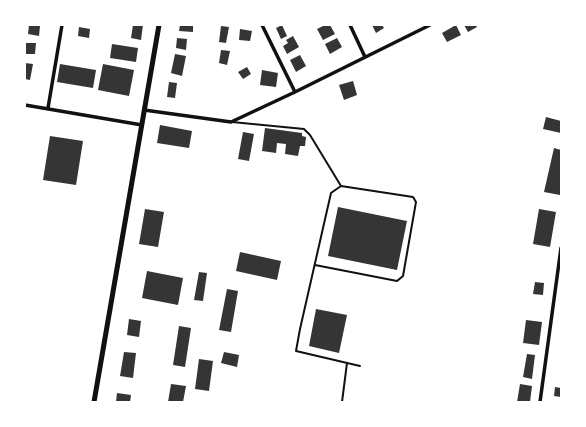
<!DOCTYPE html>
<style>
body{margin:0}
#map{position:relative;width:586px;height:427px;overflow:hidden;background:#fff;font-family:Overpass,sans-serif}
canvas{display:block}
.frame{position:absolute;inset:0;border:26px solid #fff;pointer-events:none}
</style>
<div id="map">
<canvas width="586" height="427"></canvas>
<div class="frame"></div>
</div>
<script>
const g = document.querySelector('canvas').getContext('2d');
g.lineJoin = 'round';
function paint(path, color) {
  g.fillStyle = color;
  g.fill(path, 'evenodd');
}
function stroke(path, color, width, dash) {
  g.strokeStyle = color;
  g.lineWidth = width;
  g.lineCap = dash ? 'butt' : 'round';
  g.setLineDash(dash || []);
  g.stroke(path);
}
const building = new Path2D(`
 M29,25L40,26L39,36L28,34Z
 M133,25H143L141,40L131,38Z
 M180,25H193V32L179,31Z
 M282,25L287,36L281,39L276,28Z
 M325,25H330L335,34L323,40L317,29Z
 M372,25H382L384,28L376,33Z
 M456,25L461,35L447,42L442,33Z
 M464,25H476L477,27L468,32Z
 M221,26L229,27L226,43L219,42Z
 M79,27L90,29L89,38L78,36Z
 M240,29L252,31L250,41L239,40Z
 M293,36L299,47L287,54L283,46L288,43L286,40Z
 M177,38L187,39L186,50L176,48Z
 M337,38L342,47L330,54L325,44Z
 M25,43H36L35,54H25Z
 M112,44L138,48L136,62L110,58Z
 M221,50L230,51L227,65L219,63Z
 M175,54L186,56L182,76L171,73Z
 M300,55L306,66L296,72L290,60Z
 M25,63L33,64L30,80L25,79Z
 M60,64L96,70L93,88L57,82Z
 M103,64L134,70L129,96L98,90Z
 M247,67L251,74L243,79L238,72Z
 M262,70L278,73L276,87L260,85Z
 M353,81L357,95L344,100L339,85Z
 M169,82L177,83L175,98L167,97Z
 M546,117L561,121V133L543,129Z
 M160,125L192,131L189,148L157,143Z
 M265,128L302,133V136L306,137L305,146H300L298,156L285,154L286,144L277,143L276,153L262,151Z
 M243,132L254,134L249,161L238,159Z
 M50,136L83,141L76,185L43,180Z
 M554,148L561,150L560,195L544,192Z
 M338,207L407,221L397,270L328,256Z
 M145,209L164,212L158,247L139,244Z
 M539,209L556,212L550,247L533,244Z
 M240,252L281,261L277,280L236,271Z
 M147,271L183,278L178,305L142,298Z
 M199,272L207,273L203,301L194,300Z
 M535,282L544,283L543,295L533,294Z
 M227,289L238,291L231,332L219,330Z
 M316,309L347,315L339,353L309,346Z
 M129,319L141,321L139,337L127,335Z
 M526,320L542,322L539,345L523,343Z
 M179,326L191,328L185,367L173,365Z
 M124,352L136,353L133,378L120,376Z
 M224,352L239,355L237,367L221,363Z
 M527,354L535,355L532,379L523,377Z
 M199,359L213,361L209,391L195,389Z
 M171,384L186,386L183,402H168Z
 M520,384L532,386L530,402H517Z
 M555,387L561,388V397L554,396Z
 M117,393L131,395L130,402H116Z`);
const service = new Path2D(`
 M232,122L304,129L310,135L341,186
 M315,265L397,281L403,276L416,202L413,197L341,186L331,193L300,329L296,351L360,366
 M342,402L347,363`);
const minor = new Path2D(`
 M262,25L295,92
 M350,25L365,57
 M25,105L142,125
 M48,108L62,25
 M144,110L231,122L295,92L430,25
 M540,402L561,248`);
const secondary = new Path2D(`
 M94,402L159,25`);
paint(building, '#353535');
stroke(service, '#111', 2);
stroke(minor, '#111', 3.5);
stroke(secondary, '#111', 5);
</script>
